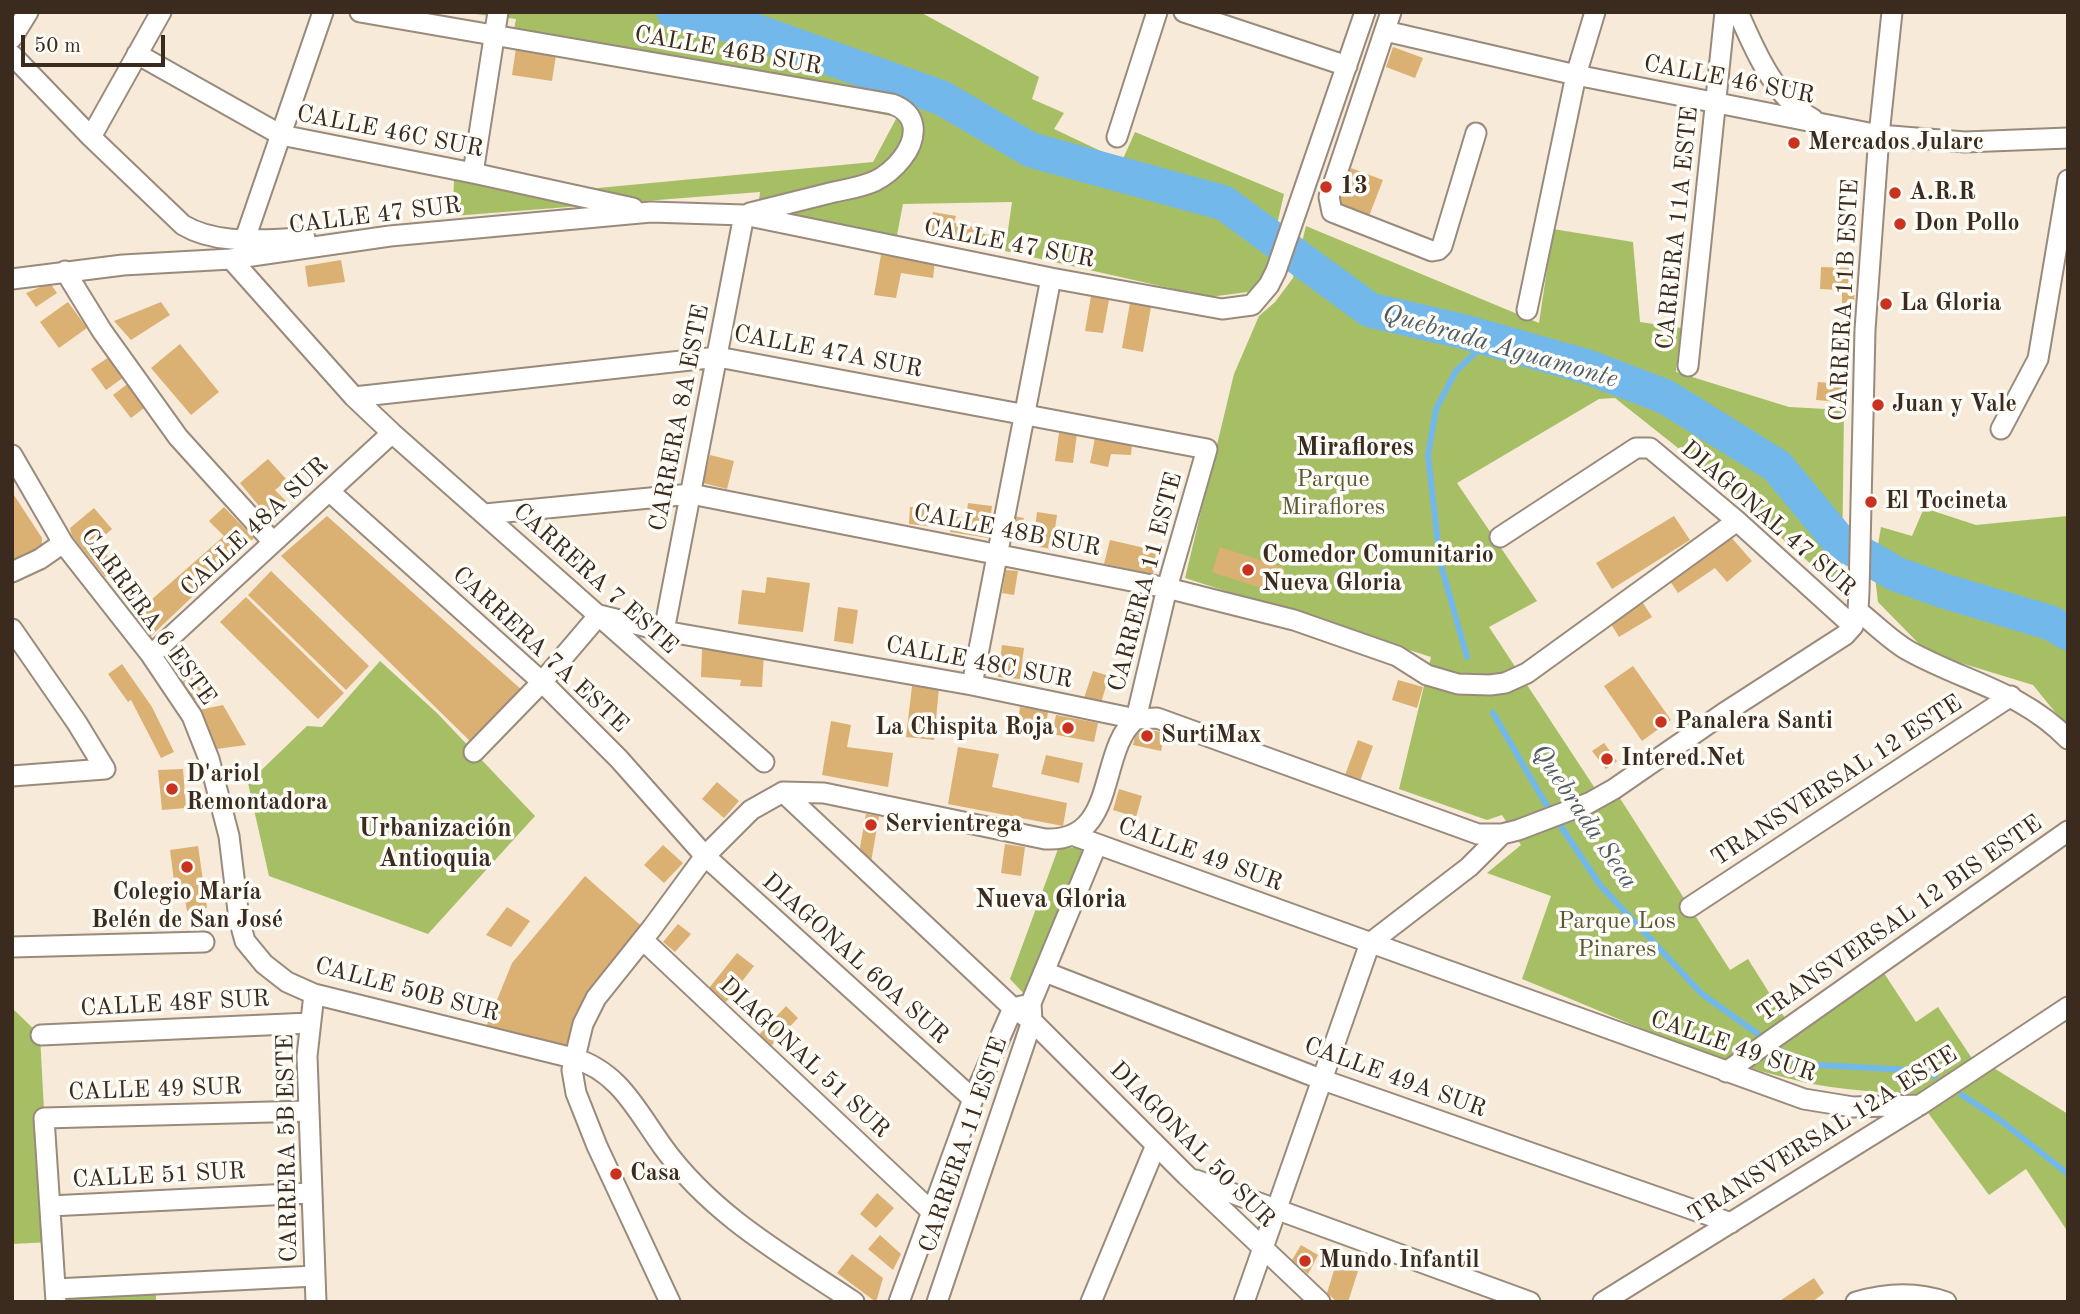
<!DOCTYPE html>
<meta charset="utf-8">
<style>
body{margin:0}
#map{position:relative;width:2080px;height:1314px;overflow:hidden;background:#f7ead8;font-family:"Old Standard TT",serif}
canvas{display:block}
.frame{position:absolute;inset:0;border:14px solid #3b2a1e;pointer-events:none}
.scale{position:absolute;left:21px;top:35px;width:144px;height:32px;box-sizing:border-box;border:4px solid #3b2a1e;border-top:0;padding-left:9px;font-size:21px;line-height:24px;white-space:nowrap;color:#3b2a1e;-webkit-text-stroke:5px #fdfcf7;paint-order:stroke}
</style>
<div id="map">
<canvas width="2080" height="1314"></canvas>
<div class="frame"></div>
<div class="scale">50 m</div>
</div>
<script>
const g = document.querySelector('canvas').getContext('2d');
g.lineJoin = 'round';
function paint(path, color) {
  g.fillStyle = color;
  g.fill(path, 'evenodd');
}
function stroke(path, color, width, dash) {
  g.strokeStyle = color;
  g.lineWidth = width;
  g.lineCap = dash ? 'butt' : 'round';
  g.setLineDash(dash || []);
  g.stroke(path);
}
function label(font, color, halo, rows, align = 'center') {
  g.font = font + ' "Old Standard TT",serif';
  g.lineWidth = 7;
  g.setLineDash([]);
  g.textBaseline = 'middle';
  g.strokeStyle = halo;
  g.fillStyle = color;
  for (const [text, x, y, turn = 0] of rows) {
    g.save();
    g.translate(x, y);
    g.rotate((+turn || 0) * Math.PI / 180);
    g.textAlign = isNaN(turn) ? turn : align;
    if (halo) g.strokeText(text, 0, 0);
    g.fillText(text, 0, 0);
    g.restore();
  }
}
const green = new Path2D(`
 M460,12H920L1039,77L1032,99L1064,113L1054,129L1122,161L1135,132L1284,194L1266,273L1248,292L1209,297L1005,251L1012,202L903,204L897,235L758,209L760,192L453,216L454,178L598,188L873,162L897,117L511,45L516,19Z
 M1306,226L1539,323L1553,229L1633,242L1640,322L1681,328L1676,372L1789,407L1844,410L1842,567L1830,581L1702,467L1615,398L1599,399L1457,483L1537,601L1489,627L1600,796L1614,789L1730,970L1748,959L1790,1026L1878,964L1916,1022L1938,1007L1977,1066L1984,1062L2068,1114V1232L2026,1169L1989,1195L1914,1094C1877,1092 1840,1090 1803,1082C1706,1060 1614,1016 1522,979L1551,896L1487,873L1521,845L1502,815L1487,820L1399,789L1431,657L1185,578L1234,374L1259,316L1275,302L1293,278Z
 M1924,508L1976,525L2068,516V728L2033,685L1928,653L1878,602L1874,569L1881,527L1912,536Z
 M380,661L437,713L535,816L428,934L269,876L248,783L307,726L322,727Z
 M1084,847L1027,997L1010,979L1058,849Z
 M12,1008L40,1035L51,1242L12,1244Z
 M156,1291V1302H67L66,1295Z`);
const stream = new Path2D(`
 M1467,657L1440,562L1428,455L1436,409L1456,371L1490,339
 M1493,713L1544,801L1600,885L1702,994L1800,1064L1927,1071L1935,1076
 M1962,1095L2000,1120L2068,1174`);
const river = new Path2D(`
 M674,12L752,30L942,98L1031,150L1224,203L1370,310L1465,332L1588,367L1666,397L1777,466L1839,541L1896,574L1944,591L2051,623L2068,633`);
const building = new Path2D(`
 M1393,47L1423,58L1415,78L1386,67Z
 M516,48L556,55L552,81L512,75Z
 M1351,168L1383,180L1369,216L1337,203Z
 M933,212L956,216L954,223L980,228L979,233L1002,237L1000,248L928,236Z
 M881,255L935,262L933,278L901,273L896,298L874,295Z
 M341,260L345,282L308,287L305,266Z
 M1821,267L1855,268L1854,314H1842V290L1820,289Z
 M50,283L57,293L36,307L26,293Z
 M1091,296L1109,300L1103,333L1085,331Z
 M68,302L87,328L59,348L40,322Z
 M161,302L170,315L131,340L114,321Z
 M1130,303L1151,307L1143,352L1122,348Z
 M180,344L219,392L191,415L151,368Z
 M109,357L124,377L106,390L91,369Z
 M130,382L148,405L131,418L113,395Z
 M1818,382L1842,384L1841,402L1816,400Z
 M1059,433L1077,434L1073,463L1055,461Z
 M1095,438L1132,444L1131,455L1111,454L1108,467L1090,463Z
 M710,455L734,461L727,489L703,483Z
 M268,459L287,480L275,490L291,506L273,523L240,483Z
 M12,492L42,538V544L34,552L12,560Z
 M968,503L992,506L988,538L950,532L952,516L966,518Z
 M224,507L254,538L150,637L145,638L126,622L224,536L209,521Z
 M910,507L929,508L928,526L909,524Z
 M94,508L112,529L97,542L117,568L105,577L72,536L70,528Z
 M1037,512L1057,515L1052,549L1033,546Z
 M327,516L523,691L472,743L281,556Z
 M1013,516L1024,518L1019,539L1008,537Z
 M1674,516L1690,540L1612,589L1596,563Z
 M1730,536L1752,561L1727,582L1715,568L1678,593L1670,581Z
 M1110,540L1158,551L1153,574L1104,564Z
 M1220,547L1284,568L1276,593L1212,572Z
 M1006,570L1018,571L1014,595L1002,593Z
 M271,571L369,666L346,690L248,595Z
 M767,577L810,583L803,632L738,624L742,590L765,593Z
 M246,597L344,693L318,719L220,622Z
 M1641,600L1652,617L1619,637L1608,619Z
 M838,607L858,610L853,644L834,641Z
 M174,639L192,660L171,678L159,660Z
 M1002,645L1024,648L1020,679L998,677Z
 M702,649L764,654L762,687L740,686L741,680L701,677Z
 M122,664L152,707L174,752L161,758L131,700L128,702L108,674Z
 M1633,666L1671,720L1642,741L1604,686Z
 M1093,671L1109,676L1101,703L1084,698Z
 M191,676L196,677L207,692L192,702L179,684Z
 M1398,680L1423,687L1417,708L1392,700Z
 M912,686L939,688L934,740L906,737Z
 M223,705L246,745L209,750L199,710Z
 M1020,707L1048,711L1045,734L1017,730Z
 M1056,715L1098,723L1094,742L1052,734Z
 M831,721L851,725L847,747L893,753L888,787L822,775Z
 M1137,727L1165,733L1161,751L1133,745Z
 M1358,740L1373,746L1360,781L1345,775Z
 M1604,743L1617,761L1606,769L1592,751Z
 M958,747L999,754L992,787L1067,803L1063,826L948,804Z
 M1046,755L1083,763L1079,783L1041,774Z
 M183,769L186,808L162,810L158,770Z
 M717,782L739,801L724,818L702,799Z
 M1119,789L1142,796L1136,817L1113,810Z
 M866,814L879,816L871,862L859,853Z
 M1005,844L1025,847L1021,876L1001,873Z
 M663,845L683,863L664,883L644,865Z
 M198,846L207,908L187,911L183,888L175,889L170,850Z
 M585,876L646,930L581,1003L565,1051L484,1032L512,963Z
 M507,907L530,921L511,947L486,935Z
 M678,924L691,934L675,952L663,942Z
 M737,953L754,966L726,1002L709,988Z
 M786,1006L798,1018L770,1047L758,1036Z
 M877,1193L894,1208L876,1228L860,1214Z
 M880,1235L901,1254L893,1270L868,1249Z
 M1301,1245L1318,1255L1308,1274L1292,1260Z
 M852,1254L883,1278L876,1302L837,1273Z
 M1336,1264L1358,1271L1348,1302H1337L1327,1293Z
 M1814,1278L1824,1293L1812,1302H1778Z`);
const minor = new Path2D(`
 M360,12L892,104C903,108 911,114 913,126C916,149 893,172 875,181C862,187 848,189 834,192C806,199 778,206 750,213
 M1184,12L1347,66
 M1391,12L1329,197L1332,212L1432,251L1438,250L1442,246L1476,133
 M1738,12C1755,51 1774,97 1813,119
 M1385,31L1576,75L1879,135L1965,142L2068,138
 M12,38L28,12
 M137,54L281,135L473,173L633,208
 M12,55L91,137L183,225C218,246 265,239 305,238
 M91,137L161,12
 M1117,137L1157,12
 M473,173L498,12
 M245,239L323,12
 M231,259L354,397L392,433L764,762
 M65,271L102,331L178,437L273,542
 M12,279L123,265L231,259L390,236L651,212L744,215L1051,278L1222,309L1252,305L1269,285L1276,271L1365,12
 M1527,310L1576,75L1595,12
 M1688,366L1725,12
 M354,397L718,357L1207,449L1167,588L1136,719C1097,750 1119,843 1045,839L824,793L783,792L751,810L705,856L652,928L596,998L583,1024L572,1070L576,1093L597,1146L670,1302
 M2001,429L2038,359L2068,180
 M12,455L63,543L151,655L192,716L209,759L229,836L239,919L245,941L264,964L287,982L314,994L573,1058C619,1071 637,1111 663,1147C713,1216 784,1255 854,1302
 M329,491L542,682L619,759L705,856L973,1099
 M485,514L691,494L1167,588L1294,620L1397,656L1427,675L1458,684L1490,685L1505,683L1527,673L1737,521
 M1500,537L1636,448H1650L1737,521L1853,626
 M12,572L40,559L63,543
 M1858,611C1875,624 1891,641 1909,651C1965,682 2021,691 2068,739
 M12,629L77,723L105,769L12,776
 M664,631L744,215
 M151,655L392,433
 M972,685L1051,278
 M474,752L542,682L599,615L664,631L972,685L1136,719L1157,718L1478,834H1502L1518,830L1589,803L1614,789L1724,713L1845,635L1853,626L1858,611L1859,591L1865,330L1879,135L1892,12
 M783,792L1013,1008L1032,1021L1187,1176L1320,1302
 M1072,835L1804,1099L1853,1107L1920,1105
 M1690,907L2011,696
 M643,940L932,1212
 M12,947L204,942
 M1045,972L1323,1080L1731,1223
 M314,994L307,1056L316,1302
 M41,1035L310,1023
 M1726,1072L2068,831
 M1196,1180L1530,1302
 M50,1206L311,1193
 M55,1289L315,1276
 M56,1302L44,1118L308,1111
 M899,1302L973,1099L1013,1008L1026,1005
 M937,1302L1032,1021L1031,1003L1097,844
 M1091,1302L1156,1145
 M1244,1302L1370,943L1469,867L1502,834
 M1603,1302L1920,1105L2068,1007
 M1856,1302C1886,1293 1915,1291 1946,1302`);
const markers = [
 [1794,143,7,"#c8321e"],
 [1326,187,7,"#c8321e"],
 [1895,193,7,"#c8321e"],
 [1900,224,7,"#c8321e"],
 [1886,304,7,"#c8321e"],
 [1878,405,7,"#c8321e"],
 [1871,502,7,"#c8321e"],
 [1248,570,7,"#c8321e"],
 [1661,722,7,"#c8321e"],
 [1068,728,7,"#c8321e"],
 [1147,736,7,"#c8321e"],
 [1607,759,7,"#c8321e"],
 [172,789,7,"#c8321e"],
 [871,825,7,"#c8321e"],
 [187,867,7,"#c8321e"],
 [616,1174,7,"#c8321e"],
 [1305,1261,7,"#c8321e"]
];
const streetNames = [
 ["CALLE 46B SUR",728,51,10],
 ["CALLE 46 SUR",1729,80,11],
 ["CALLE 46C SUR",390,132,11],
 ["CALLE 47 SUR",375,216,-7],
 ["CARRERA 11A ESTE",1678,228,-84],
 ["CALLE 47 SUR",1009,244,11],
 ["CARRERA 11B ESTE",1845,300,-87],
 ["CALLE 47A SUR",828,352,11],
 ["CARRERA 8A ESTE",680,418,-79],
 ["DIAGONAL 47 SUR",1768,519,41],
 ["CALLE 48A SUR",255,527,-43],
 ["CALLE 48B SUR",1007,531,11],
 ["CARRERA 7 ESTE",595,579,42],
 ["CARRERA 11 ESTE",1146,582,-75],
 ["CARRERA 6 ESTE",148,617,54],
 ["CARRERA 7A ESTE",540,650,43],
 ["CALLE 48C SUR",979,663,11],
 ["TRANSVERSAL 12 ESTE",1837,781,-33],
 ["CALLE 49 SUR",1200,855,20],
 ["TRANSVERSAL 12 BIS ESTE",1900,919,-35],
 ["DIAGONAL 60A SUR",855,959,42],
 ["CALLE 50B SUR",407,990,15],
 ["CALLE 48F SUR",175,1004,-3],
 ["CALLE 49 SUR",1733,1047,19],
 ["DIAGONAL 51 SUR",804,1058,43],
 ["CALLE 49A SUR",1395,1078,20],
 ["CALLE 49 SUR",155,1090,-2],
 ["TRANSVERSAL 12A ESTE",1823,1135,-32],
 ["CARRERA 11 ESTE",964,1145,-71],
 ["DIAGONAL 50 SUR",1192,1145,45],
 ["CARRERA 5B ESTE",288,1148,-91],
 ["CALLE 51 SUR",159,1176,-3]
];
const poiNames = [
 ["Mercados Jularc",1808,143],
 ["13",1340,187],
 ["A.R.R",1909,193],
 ["Don Pollo",1914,224],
 ["La Gloria",1900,304],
 ["Juan y Vale",1892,405],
 ["El Tocineta",1885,502],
 ["Comedor Comunitario",1262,556],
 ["Nueva Gloria",1262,584],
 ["Panalera Santi",1675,722],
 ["La Chispita Roja",1054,728,"right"],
 ["SurtiMax",1161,736],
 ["Intered.Net",1621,759],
 ["D'ariol",186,775],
 ["Remontadora",186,803],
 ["Servientrega",885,825],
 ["Colegio María",187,893,"center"],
 ["Belén de San José",187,921,"center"],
 ["Casa",630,1174],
 ["Mundo Infantil",1319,1261]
];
const parkNames = [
 ["Parque",1333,480],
 ["Miraflores",1333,508],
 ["Parque Los",1617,922],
 ["Pinares",1617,950]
];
const waterNames = [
 ["Quebrada Aguamonte",1500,347,16],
 ["Quebrada Seca",1584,817,56]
];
const neighbourhoodNames = [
 ["Miraflores",1355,448],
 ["Urbanización",435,829],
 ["Antioquia",435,859],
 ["Nueva Gloria",1051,900]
];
paint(green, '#a6bf65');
stroke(stream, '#73b8ea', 6);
stroke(river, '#73b8ea', 35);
paint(building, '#dbb073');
stroke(minor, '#998a7b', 23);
stroke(minor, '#fff', 19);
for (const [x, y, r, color] of markers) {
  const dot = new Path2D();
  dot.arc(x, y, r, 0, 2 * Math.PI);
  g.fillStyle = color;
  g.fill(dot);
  stroke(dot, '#fdfcf7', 2.5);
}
label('24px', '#3b2a1e', '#fdfcf7', streetNames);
label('bold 24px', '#3b2a1e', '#fdfcf7', poiNames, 'left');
label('24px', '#5b5733', '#fdfcf7', parkNames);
label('italic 26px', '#4f5c65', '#fdfcf7', waterNames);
label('bold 26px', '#3b2a1e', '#fdfcf7', neighbourhoodNames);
</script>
